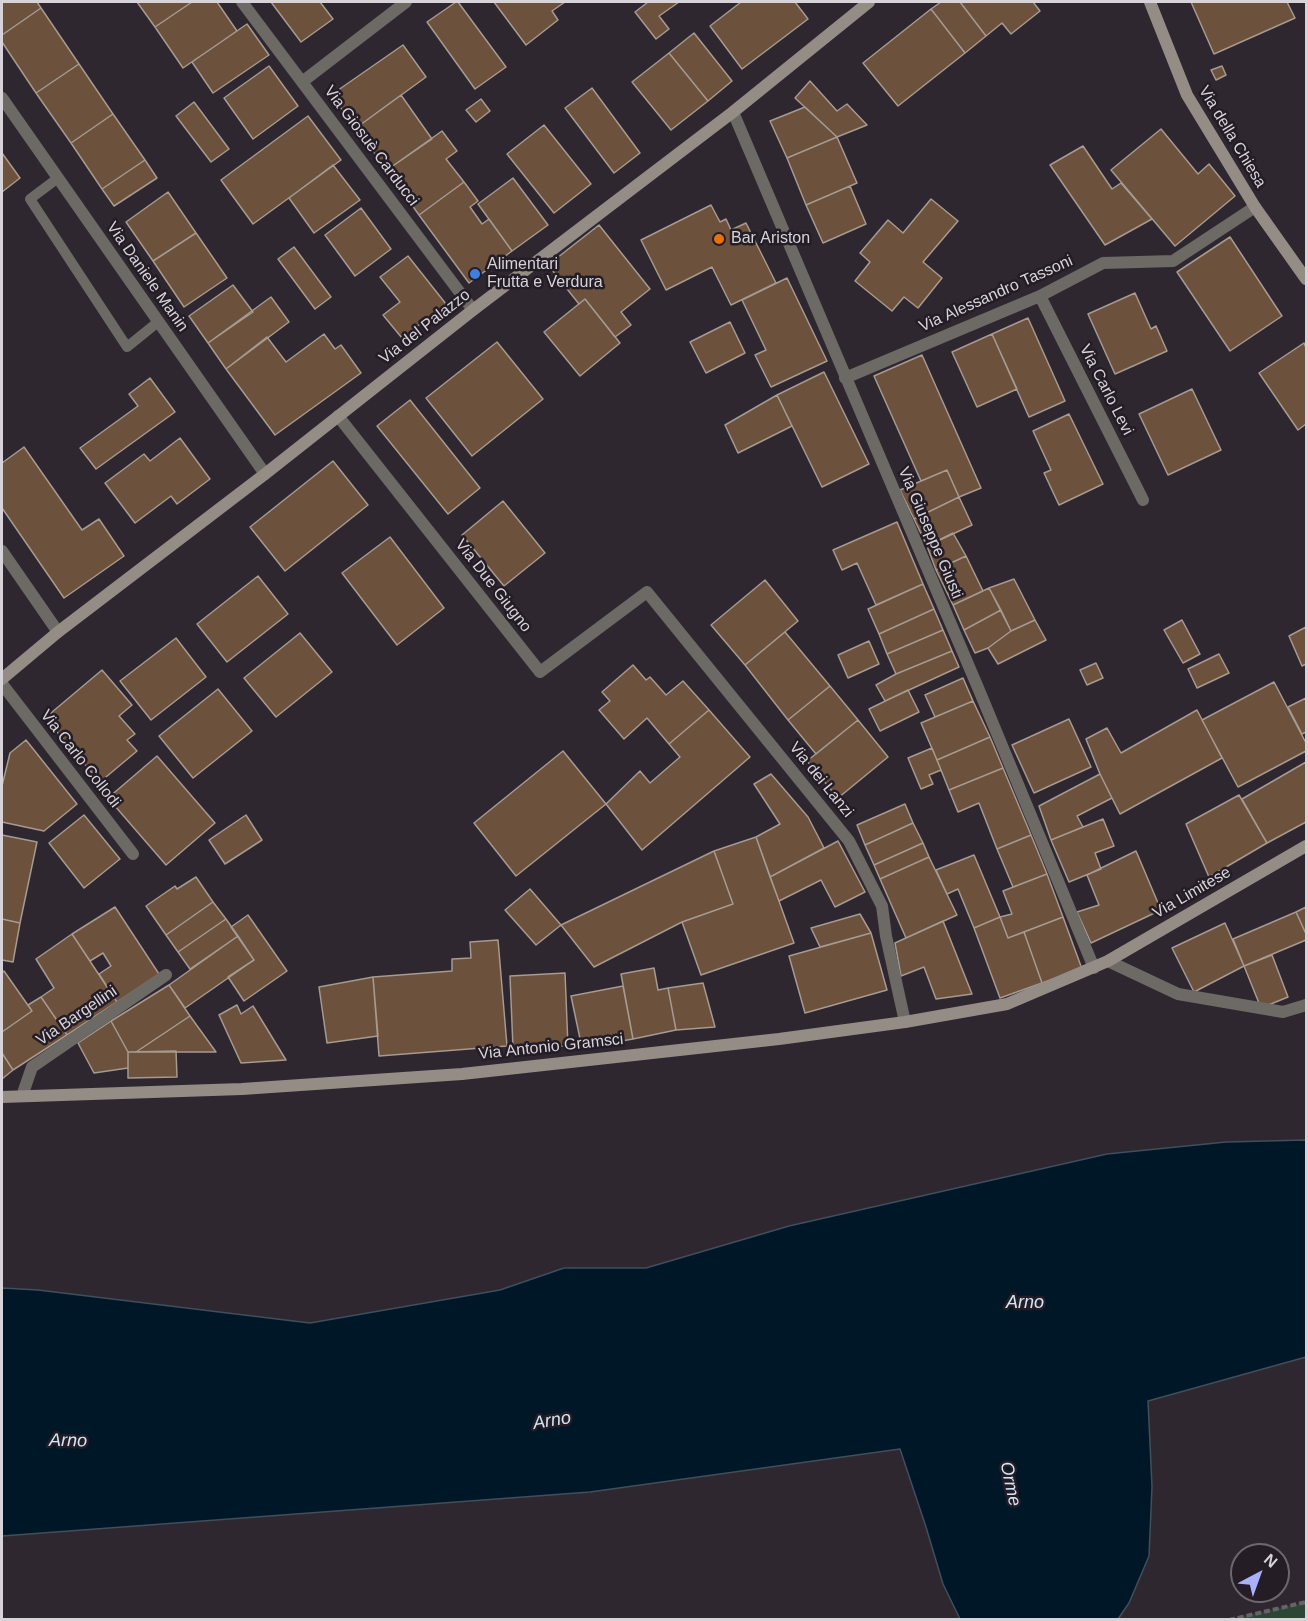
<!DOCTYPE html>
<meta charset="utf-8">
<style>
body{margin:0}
#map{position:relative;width:1308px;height:1621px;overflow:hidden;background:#2e2730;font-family:Helvetica,sans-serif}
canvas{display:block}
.frame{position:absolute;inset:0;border:3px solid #d7d3d9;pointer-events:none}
.north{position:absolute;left:1230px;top:1543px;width:60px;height:60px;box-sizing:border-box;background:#241d26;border:2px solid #6c666e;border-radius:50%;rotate:41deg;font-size:16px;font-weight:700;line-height:24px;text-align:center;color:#d7d3d9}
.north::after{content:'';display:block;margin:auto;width:21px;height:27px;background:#a9b0fc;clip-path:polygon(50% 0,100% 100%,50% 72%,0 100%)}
</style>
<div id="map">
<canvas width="1308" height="1621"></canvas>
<div class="frame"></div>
<div class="north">N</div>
</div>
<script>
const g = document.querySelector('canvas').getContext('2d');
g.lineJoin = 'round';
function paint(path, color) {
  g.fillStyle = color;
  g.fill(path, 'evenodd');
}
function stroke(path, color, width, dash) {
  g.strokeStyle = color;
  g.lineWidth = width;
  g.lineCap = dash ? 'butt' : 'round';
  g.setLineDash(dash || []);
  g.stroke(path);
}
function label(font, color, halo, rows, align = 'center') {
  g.font = font + ' Helvetica,sans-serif';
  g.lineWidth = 5;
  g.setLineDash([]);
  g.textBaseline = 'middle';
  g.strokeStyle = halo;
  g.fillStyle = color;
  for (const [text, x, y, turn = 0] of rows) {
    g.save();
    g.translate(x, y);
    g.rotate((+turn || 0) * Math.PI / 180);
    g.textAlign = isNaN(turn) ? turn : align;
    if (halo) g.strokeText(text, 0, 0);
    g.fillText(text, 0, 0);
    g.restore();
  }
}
const green = new Path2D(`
 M1306,1602V1619H1229Z`);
const water = new Path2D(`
 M1306,1140V1357L1148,1401L1152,1487L1149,1556L1129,1603L1118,1619H960L943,1584L926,1527L900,1449L590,1492L2,1536V1288L38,1290L310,1323L500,1290L564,1268H646L789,1226L1107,1154L1226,1142Z`);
const building = new Path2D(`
 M2,2H37L41,8L2,35Z
 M137,2H192L155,27Z
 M192,2H217L237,31L183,68L155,27Z
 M271,2H320L333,19L301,42Z
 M456,2H458L506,67L475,89L427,22Z
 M494,2H565L552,11L558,20L526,45Z
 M648,2H679L659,16L669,29L656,39L635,12Z
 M741,2H795L808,19L742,69L710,26Z
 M941,2H960L986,36L965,53L931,9Z
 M960,2H1033L1040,11L1011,34L1002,23L986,36Z
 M1191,2H1287L1295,18L1214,54Z
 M41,8L79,64L36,93L2,42V35Z
 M931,9L965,53L898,106L863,63Z
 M247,24L269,55L213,93L192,62Z
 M694,33L732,81L708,101L669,53Z
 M403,45L426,77L356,128L331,95Z
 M669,53L708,101L671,130L632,82Z
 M79,64L113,114L71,143L36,93Z
 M269,66L298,106L253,139L224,98Z
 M1222,66L1226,75L1216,80L1211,70Z
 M810,81L837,111L847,104L867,125L837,137L795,98Z
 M592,88L640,153L614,173L565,108Z
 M401,95L432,139L387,170L356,128Z
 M481,99L490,111L476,122L466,110Z
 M194,102L229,149L211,162L176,116Z
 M805,107L837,137L787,158L770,121Z
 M113,114L145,160L102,189L71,143Z
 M308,116L341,160L253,224L221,180Z
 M544,125L591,184L554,213L507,154Z
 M1161,129L1198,174L1209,164L1235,196L1175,246L1111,170Z
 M442,131L457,151L446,159L464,182L419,215L387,170Z
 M837,137L857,183L806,205L787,158Z
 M1083,146L1112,189L1121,183L1152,219L1105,245L1050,165Z
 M2,153L20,178L2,192Z
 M145,160L157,178L114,206L102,189Z
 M333,165L360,200L314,233L289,198Z
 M513,178L548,225L512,251L478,204Z
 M464,182L478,201L470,207L482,224L489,219L512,251L469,283L419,215Z
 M850,186L866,224L823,243L806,205Z
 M168,192L196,233L153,261L126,222Z
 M931,199L958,221L923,262L942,278L918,308L904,297L892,311L855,281L870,262L860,253L888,220L903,233Z
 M711,205L720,222L726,219L731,230L746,223L776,283L731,305L712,267L666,290L641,240Z
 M361,208L391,249L355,276L325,235Z
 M599,225L650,289L621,312L631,325L615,337L585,299L579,304L548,265Z
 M196,233L227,278L184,307L153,261Z
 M1230,237L1282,316L1230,351L1177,272Z
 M294,247L331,297L315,309L278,259Z
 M408,256L446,304L402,338L383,315L400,302L380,277Z
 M787,278L827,361L771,387L755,355L766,350L742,300Z
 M233,285L253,312L208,343L189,316Z
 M1135,293L1151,329L1156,326L1167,351L1115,374L1088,314Z
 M271,297L289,322L226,369L208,343Z
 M585,299L620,343L580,376L544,332Z
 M1028,318L1065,401L1029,417L992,334Z
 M730,322L745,353L706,373L690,342Z
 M324,334L335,349L341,345L361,373L275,435L226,369L267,337L286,362Z
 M992,334L1017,389L977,407L952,352Z
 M497,342L543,399L472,456L426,398Z
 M1304,343L1306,348V424L1298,430L1259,373Z
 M922,355L981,488L959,497L947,470L921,481L874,376Z
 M824,372L869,464L822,487L777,395Z
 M150,378L175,412L96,469L80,448L138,406L129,394Z
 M1192,389L1221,450L1168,475L1139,414Z
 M777,395L792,426L738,453L725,425Z
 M410,400L480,488L448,514L377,426Z
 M1069,414L1103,484L1059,505L1044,473L1051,470L1033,431Z
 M180,438L210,479L177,504L171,496L135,523L105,483L144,454L150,461Z
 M24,447L82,530L99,519L124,556L64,598L2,508V463Z
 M333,461L368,505L285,571L250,527Z
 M947,470L959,497L914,519L900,490Z
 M959,497L972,525L927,546L914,519Z
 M503,501L545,553L504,586L462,535Z
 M897,522L923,584L876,605L857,563L842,570L833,550Z
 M953,533L966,556L936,570L927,546Z
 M390,537L444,608L397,645L342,573Z
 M966,556L983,591L953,605L936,570Z
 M258,576L288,614L227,662L197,624Z
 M1014,579L1035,620L1011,631L989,588Z
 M765,580L798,621L745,665L711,625Z
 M923,584L934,609L879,634L868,609Z
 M989,588L1001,610L964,630L953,605Z
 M934,609L943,630L887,654L879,634Z
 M1001,610L1011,631L988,648L975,653L964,630Z
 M1035,620L1046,640L998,664L988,648L1011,631Z
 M1182,620L1200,654L1183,663L1164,630Z
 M1306,627V664L1302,666L1289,636Z
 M943,630L952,651L896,674L887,654Z
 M785,632L830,686L788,720L745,665Z
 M300,633L332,672L276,717L244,678Z
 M176,638L206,677L151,720L120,681Z
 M869,641L879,664L848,678L838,655Z
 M952,651L959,667L885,701L876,685L896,674Z
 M1219,654L1229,673L1197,688L1188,669Z
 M1096,663L1103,678L1087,685L1080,670Z
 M633,665L646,680L650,677L666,695L683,681L709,710L669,744L647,718L624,739L599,710L610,701L602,692Z
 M102,670L132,705L119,716L135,734L127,740L137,751L100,782L45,718Z
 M963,678L973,701L935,717L925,695Z
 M1274,682L1306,743V751L1238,787L1202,720Z
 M830,686L858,720L816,754L788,720Z
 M218,689L252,731L193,778L159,736Z
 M908,690L919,712L880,731L869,709Z
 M1306,698V732L1302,734L1288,707Z
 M973,701L990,737L937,760L921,723Z
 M709,710L750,757L642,850L606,804L640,771L650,783L680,757L669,744Z
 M1197,710L1222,758L1120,814L1100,774L1086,739L1107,728L1121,753Z
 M1069,719L1091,767L1034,793L1012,745Z
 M858,720L888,757L838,798L807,761Z
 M990,737L1003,768L949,790L937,760Z
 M26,740L77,804L44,831L2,822V786L10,753Z
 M932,748L941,770L929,775L933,784L921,789L908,758Z
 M563,751L606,804L516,876L474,823Z
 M157,756L215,823L166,865L108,798Z
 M1306,762V822L1267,843L1242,799Z
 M1003,768L1031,835L997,849L979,803L958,812L949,790Z
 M771,774L808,817L824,848L770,877L756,837L780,824L754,784Z
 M1100,774L1112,798L1077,816L1083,827L1051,840L1039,806Z
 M1239,795L1267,843L1209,877L1186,824Z
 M905,804L913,823L865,845L857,825Z
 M84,815L120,859L84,888L49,843Z
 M246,815L262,840L225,864L209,840Z
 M1103,819L1114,846L1095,853L1101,869L1069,882L1051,840Z
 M913,823L923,843L874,865L865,845Z
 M2,835L37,842L20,923L2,919Z
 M1031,835L1047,874L1013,887L997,849Z
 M756,837L794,943L701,975L682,922L733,904L714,851Z
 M838,841L865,892L835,907L821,880L779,901L770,877Z
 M923,843L929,857L880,879L874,865Z
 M714,851L733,904L682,922L594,967L561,925Z
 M1136,851L1161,910L1091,943L1077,912L1099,905L1087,875Z
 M974,855L1000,917L974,928L958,889L947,894L936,870Z
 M929,857L957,915L906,938L880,879Z
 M1047,874L1063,917L1008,938L1000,917L1012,914L1003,891Z
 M196,877L213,902L166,935L146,906L175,886L177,889Z
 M530,889L561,925L536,945L505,910Z
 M213,902L226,919L178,952L166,935Z
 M115,907L159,974L117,1002L99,974L111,966L103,953L90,961L72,934Z
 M1306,907V934L1296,912Z
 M1296,912L1306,934V940L1244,966L1233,939Z
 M860,914L871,933L820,947L811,928Z
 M248,915L287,971L244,1001L228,977L254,960L231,927Z
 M1000,917L1008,938L1024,932L1042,983L1000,998L974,928Z
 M1063,917L1082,969L1042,983L1024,932Z
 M2,919L20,923L13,962L2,960Z
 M226,919L238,936L190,969L178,952Z
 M943,921L972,994L936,999L924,967L901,976L895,943Z
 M1225,923L1244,966L1194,992L1172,948Z
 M871,933L887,990L805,1013L789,956Z
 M72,934L117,1002L67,1035L41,997L54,988L36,959Z
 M238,936L254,960L185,1008L169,985Z
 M498,940L507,1046L379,1056L373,977L452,971V959L471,958L470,942Z
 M1272,955L1288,997L1261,1008L1244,966Z
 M654,968L658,990L668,988L676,1030L633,1039L621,974Z
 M4,971L32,1011L2,1032V973Z
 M565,973L568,1046L513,1048L510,976Z
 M373,977L378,1036L327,1043L319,987Z
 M703,983L715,1027L676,1030L668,988Z
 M169,985L190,1016L136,1052H128L111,1021Z
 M623,986L633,1039L582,1048L571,996Z
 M41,997L67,1035L13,1070L2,1053V1032L32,1011L28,1005Z
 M237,1005L241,1014L253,1006L286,1060L241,1063L219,1015Z
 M190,1016L216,1052H136Z
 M111,1021L128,1052V1068L94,1073L78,1043Z
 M176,1051L177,1077L128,1078V1052Z
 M2,1053L13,1070L2,1079Z`);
const path = new Path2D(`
 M1229,1620L1306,1602`);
const service = new Path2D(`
 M58,178L30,199L127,347L158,322`);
const minor = new Path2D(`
 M242,2L473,310
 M302,82L406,2
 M2,98L265,474
 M733,112L979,690L1094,968
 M1040,296L1143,500
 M845,378L1040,296L1103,263L1173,261L1255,207
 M338,416L540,672L647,592L849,841L882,906L886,936L905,1022
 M2,551L58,632
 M2,684L133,854
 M1108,961L1178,994L1283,1012L1306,1005
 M22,1096L32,1067L166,975`);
const secondary = new Path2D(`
 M1150,2L1187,95L1255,207L1306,279
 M2,679L58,632L265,474L473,310L733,112L869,2
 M2,1097L242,1089L462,1074L779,1039L905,1022L1007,1004L1108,961L1306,846`);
const markers = [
 [719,239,6,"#e8710a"],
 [475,274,6,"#3f7fe0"]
];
const streetNames = [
 ["Via della Chiesa",1232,137,59],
 ["Via Giosuè Carducci",371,146,53],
 ["Via Daniele Manin",147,277,55],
 ["Via Alessandro Tassoni",996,294,-24],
 ["Via del Palazzo",425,327,-38],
 ["Via Carlo Levi",1106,390,63],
 ["Via Giuseppe Giusti",930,533,67],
 ["Via Due Giugno",493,586,52],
 ["Via Carlo Collodi",80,759,52],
 ["Via dei Lanzi",821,780,51],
 ["Via Limitese",1192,893,-30],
 ["Via Bargellini",77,1016,-34],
 ["Via Antonio Gramsci",551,1047,-6]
];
const poiNames = [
 ["Bar Ariston",731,239],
 ["Alimentari",487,265],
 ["Frutta e Verdura",487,283]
];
const waterNames = [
 ["Arno",1025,1303],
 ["Arno",552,1421,-9],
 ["Arno",68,1441,1],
 ["Orme",1010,1484,78]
];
paint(green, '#2b4635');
paint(water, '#001727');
stroke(water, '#404f5c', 1.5);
paint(building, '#6c513c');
stroke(building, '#a69a91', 1.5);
stroke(path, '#68626a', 4, [6, 3]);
stroke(service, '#6d6965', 10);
stroke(minor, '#6d6965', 12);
stroke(secondary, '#948d86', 12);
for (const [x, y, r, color] of markers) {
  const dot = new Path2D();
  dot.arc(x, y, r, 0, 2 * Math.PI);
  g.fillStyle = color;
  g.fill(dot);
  stroke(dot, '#241d26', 2);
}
label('16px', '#d7d3d9', '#241d26', streetNames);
label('16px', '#d7d3d9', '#241d26', poiNames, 'left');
label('italic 18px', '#d1e7f6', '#241d26', waterNames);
</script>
